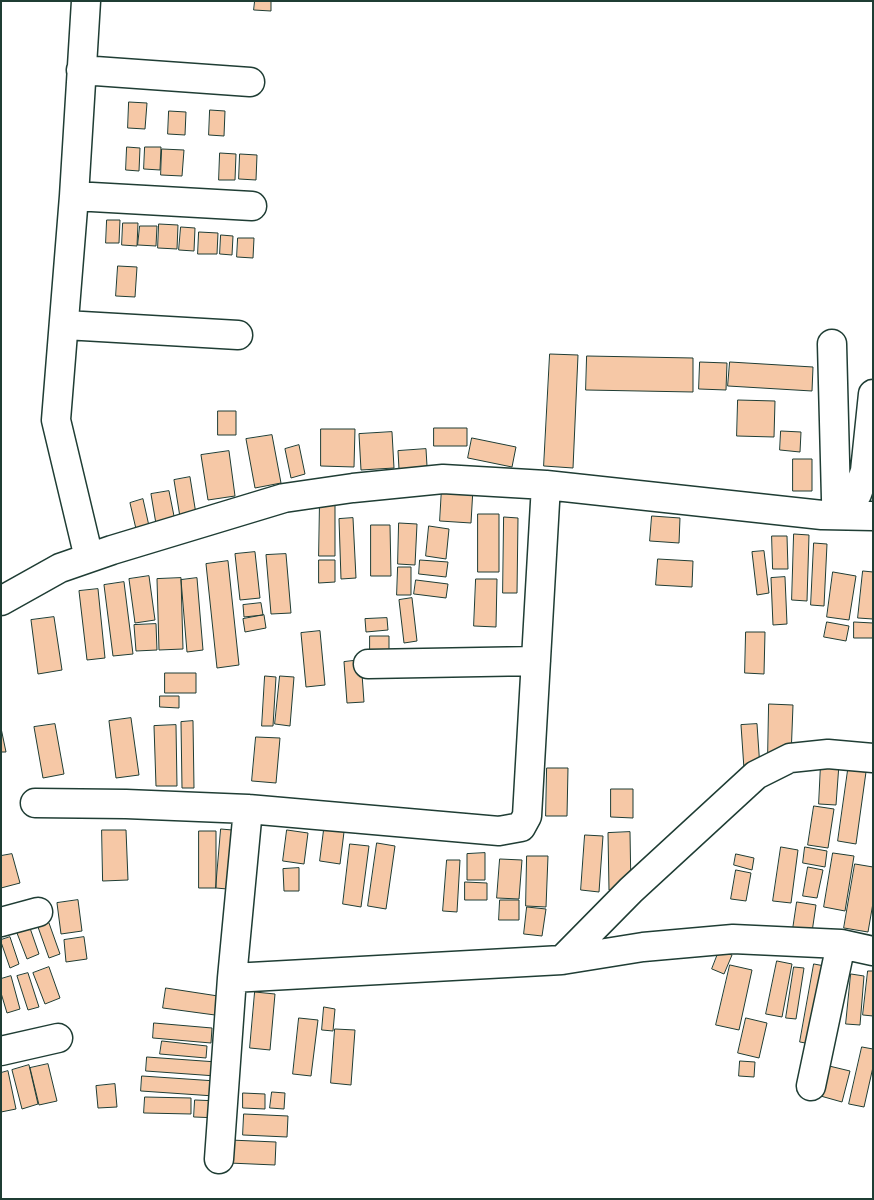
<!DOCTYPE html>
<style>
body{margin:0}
#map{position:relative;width:874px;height:1200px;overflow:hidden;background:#fff;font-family:Dekko,sans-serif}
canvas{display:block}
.frame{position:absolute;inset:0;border:2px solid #1f3d34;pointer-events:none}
</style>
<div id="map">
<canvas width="874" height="1200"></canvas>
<div class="frame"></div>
</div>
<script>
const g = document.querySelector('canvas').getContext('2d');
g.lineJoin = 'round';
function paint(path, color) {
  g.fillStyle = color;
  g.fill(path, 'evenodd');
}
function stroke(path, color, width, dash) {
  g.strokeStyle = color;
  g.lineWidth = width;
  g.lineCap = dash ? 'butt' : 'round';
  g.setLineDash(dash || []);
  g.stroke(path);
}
const building = new Path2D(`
 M255,1H271V11L254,10Z
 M129,102L147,103L145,129L128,128Z
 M210,110L225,111L224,136L209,135Z
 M169,111L186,112L185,135L168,134Z
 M127,147L140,148L139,171L126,170Z
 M145,147H161L160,170L144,169Z
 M162,149L184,150L182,176L161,175Z
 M220,153L236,154L235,180H219Z
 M240,154L257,155L256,180L239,179Z
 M107,220H120L119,243H106Z
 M123,223H138L137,246L122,245Z
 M159,224L178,225L177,249L158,248Z
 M140,226H157L156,246L138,245Z
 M181,227L195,228L194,251L179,250Z
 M199,232L218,233L217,254H198Z
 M221,235L233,236L232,255L220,254Z
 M238,238H254L253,258L237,257Z
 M118,266L137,267L135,297L116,296Z
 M550,354L578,355L573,468L544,466Z
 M587,356L693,358V392L586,390Z
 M700,362L727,363L726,390L699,389Z
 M730,362L813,367L812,391L728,386Z
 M738,400L775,401L774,437L737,436Z
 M218,411H236V435H218Z
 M434,428H467V446H434Z
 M321,429H355L354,467L321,466Z
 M781,431L801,432L800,452L780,450Z
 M392,432L394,468L361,470L359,434Z
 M272,435L281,483L255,488L246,439Z
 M472,438L516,447L512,467L468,458Z
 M299,445L305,474L291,478L285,449Z
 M426,449L427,466L399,469L398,451Z
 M229,451L235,496L208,500L201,455Z
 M793,459H812V491H793Z
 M190,477L196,514L180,517L174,480Z
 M442,487L473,488L471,523L440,521Z
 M169,491L175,521L156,524L151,494Z
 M320,498H335V556H319Z
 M143,499L149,526L136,529L130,503Z
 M478,514H499V572H478Z
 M652,516L680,518L679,543L650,541Z
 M504,517L518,518L517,593H503Z
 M353,518L356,578L341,579L339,519Z
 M399,523L417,524L415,565L398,564Z
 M371,525H390L391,576H371Z
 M429,526L449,529L446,559L426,556Z
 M794,534L809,535L807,601L792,600Z
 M772,536H787L788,569H773Z
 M814,543L827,544L824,606L811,605Z
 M764,551L769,593L757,595L752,552Z
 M255,552L260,598L240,600L235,554Z
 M286,554L291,613L271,614L266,555Z
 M658,559L693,561L692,587L656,585Z
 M319,560H335V582L319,583Z
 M420,560L448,562L446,577L419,574Z
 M228,561L239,665L217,668L206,564Z
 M398,567H411V595H397Z
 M863,571L873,572V619L858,618Z
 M833,572L856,576L849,620L827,617Z
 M149,576L155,620L135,623L129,579Z
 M785,577L787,624L773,625L771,578Z
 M181,578L183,649L159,650L157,579Z
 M197,578L203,650L187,652L181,580Z
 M476,579H497L496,627L474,626Z
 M416,580L448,584L446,598L414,594Z
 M124,582L133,654L113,656L104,585Z
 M98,589L105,658L87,660L79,591Z
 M412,598L417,641L404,643L399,600Z
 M261,603L263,615L244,617L243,605Z
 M264,615L266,628L245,632L243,619Z
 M54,617L62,670L38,674L31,620Z
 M387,618L388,630L366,632L365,619Z
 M827,622L849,626L846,641L824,637Z
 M854,622L873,623V638H854Z
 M156,624L157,650L136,651L134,625Z
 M320,631L325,685L306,687L301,633Z
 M746,632H765L764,674L745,673Z
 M370,636H389V657H370Z
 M361,660L364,702L347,703L344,662Z
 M165,673H196V693H165Z
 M265,676L276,677L273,726H262Z
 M280,676L294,677L290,726L275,724Z
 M160,696H179V708L160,707Z
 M769,704L793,705L791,757H768Z
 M131,718L139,775L116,778L109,721Z
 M193,721L194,788H182L181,722Z
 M55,724L64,774L43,778L34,727Z
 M757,724L760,768L744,769L741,725Z
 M176,725L177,786H156L154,726Z
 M1,728L6,752H1Z
 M256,737L280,738L276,783L252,781Z
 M821,763L839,764L836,805L819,804Z
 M547,768H568L567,816H546Z
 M848,770L866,772L856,844L838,841Z
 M611,789H633V818L611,817Z
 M814,806L834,809L828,848L808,845Z
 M325,822L345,824L340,864L320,861Z
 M221,829L243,831L238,890L216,888Z
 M102,830H126L128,880L103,881Z
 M287,830L308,833L304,864L283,861Z
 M199,831H216V888H199Z
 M630,832L631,890H609L608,833Z
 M585,835L603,836L599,892L581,890Z
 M377,843L395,846L386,909L368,906Z
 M350,844L369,846L361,907L343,904Z
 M781,847L798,850L791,903L773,901Z
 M805,847L827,851L825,867L803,863Z
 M485,853V880H467V854Z
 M833,853L854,856L845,911L824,907Z
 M12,854L20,883L1,888V856Z
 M736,854L754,858L752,870L734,865Z
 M527,856H548L546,907L526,906Z
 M500,859L522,860L519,899L497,898Z
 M447,860H460L457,912L443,911Z
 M855,864L873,867V903L868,932L844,928Z
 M808,867L823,870L817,898L803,896Z
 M299,868V891H284L283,869Z
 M736,870L751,873L746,901L731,899Z
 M465,882L487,883V900H465Z
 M78,900L82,931L61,934L57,903Z
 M500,900H519V920H499Z
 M797,902L816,905L812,932L793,929Z
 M527,907L546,909L542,936L524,934Z
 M49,923L60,954L49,958L38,927Z
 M30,928L39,954L27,959L17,933Z
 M10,937L19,964L10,968L1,942V940Z
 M84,937L87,959L66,962L64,940Z
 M719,951L732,955L724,974L712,969Z
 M777,961L792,964L782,1017L766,1014Z
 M814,964L830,967L816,1045L800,1042Z
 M730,965L752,970L739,1030L716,1025Z
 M49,967L60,998L45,1004L33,973Z
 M794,967L804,968L796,1019L786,1018Z
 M868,971H873V1016L863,1015Z
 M28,973L39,1007L28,1010L17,976Z
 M851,974L864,976L860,1025L846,1024Z
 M11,976L20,1009L7,1013L1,993V979Z
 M166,988L218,996L215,1015L163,1008Z
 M255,992L275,994L270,1050L250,1048Z
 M324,1007L335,1009L333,1031L322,1030Z
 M299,1018L318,1020L311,1076L293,1074Z
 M746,1018L767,1023L759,1058L738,1053Z
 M154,1023L212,1028L211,1043L153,1038Z
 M335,1029L355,1030L351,1085L331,1083Z
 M162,1041L207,1046L206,1058L160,1054Z
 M862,1047L873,1049V1067L864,1107L849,1104Z
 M147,1057L217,1062L216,1076L146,1071Z
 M740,1061L755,1062L754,1077L739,1076Z
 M48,1064L57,1101L39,1105L30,1068Z
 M29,1065L38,1104L22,1109L12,1070Z
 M825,1065L850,1071L842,1102L817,1095Z
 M8,1071L16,1109L1,1112V1073Z
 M142,1076L216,1081L214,1096L141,1091Z
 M115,1084L117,1107L98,1108L96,1086Z
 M272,1092L285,1093L284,1109L270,1108Z
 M243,1093L265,1094V1109L243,1108Z
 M145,1097L191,1098V1114L144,1113Z
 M195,1100L219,1101V1118L194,1117Z
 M244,1114L288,1116L287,1137L243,1135Z
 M230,1140L276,1142L275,1165L229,1163Z`);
const minor = new Path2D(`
 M86,1L74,196L56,420L89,558
 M81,70L250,82
 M74,196L252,206
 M65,325L238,335
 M832,344L836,499
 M857,494L865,471L873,394
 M1,601L60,568L112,550L284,498L353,488L443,479L546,485L822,515L873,516
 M368,664L536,661
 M35,803L126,804L248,809L499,831L521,827L527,816L546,485
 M1,922L38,912
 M562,960L631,890L756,775L790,758L828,754L873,758
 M232,978L562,960L643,947L733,939L841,944L873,951
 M1,1051L58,1038
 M811,1086L841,944
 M219,1159L232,978L248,809`);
paint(building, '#f6c8a6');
stroke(building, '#1f3d34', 1);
stroke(minor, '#1f3d34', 31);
stroke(minor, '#fff', 28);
</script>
